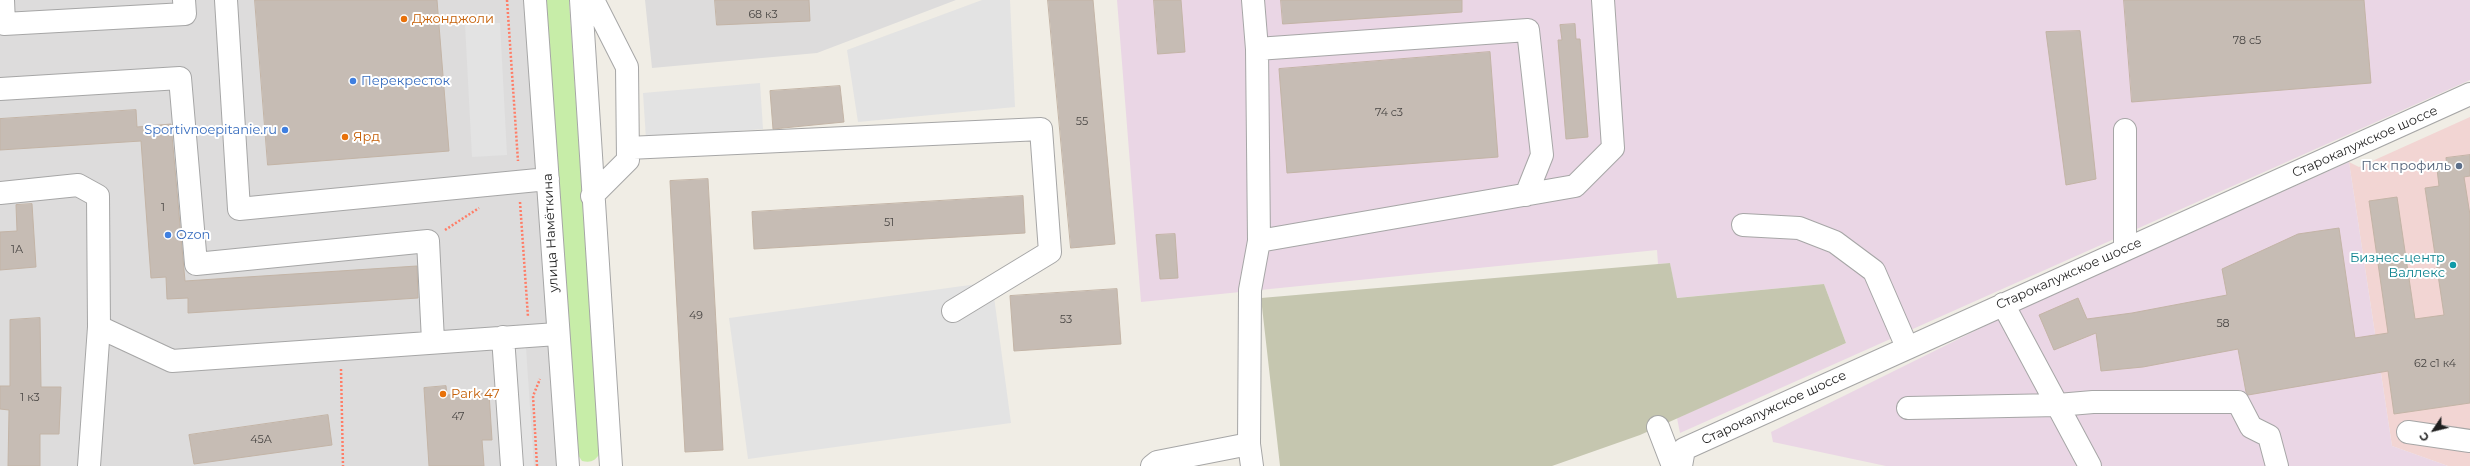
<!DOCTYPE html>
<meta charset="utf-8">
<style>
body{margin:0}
#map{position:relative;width:2470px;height:466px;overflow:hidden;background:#f0ede5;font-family:Montserrat,sans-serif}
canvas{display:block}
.north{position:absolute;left:2414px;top:410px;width:40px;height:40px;-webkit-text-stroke:3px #fff;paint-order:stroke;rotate:235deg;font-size:11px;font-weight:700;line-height:16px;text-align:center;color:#1f1f1f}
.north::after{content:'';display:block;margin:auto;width:14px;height:18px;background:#1f1f1f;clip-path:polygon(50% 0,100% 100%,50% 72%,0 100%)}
</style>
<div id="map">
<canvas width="2470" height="466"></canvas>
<div class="north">С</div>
</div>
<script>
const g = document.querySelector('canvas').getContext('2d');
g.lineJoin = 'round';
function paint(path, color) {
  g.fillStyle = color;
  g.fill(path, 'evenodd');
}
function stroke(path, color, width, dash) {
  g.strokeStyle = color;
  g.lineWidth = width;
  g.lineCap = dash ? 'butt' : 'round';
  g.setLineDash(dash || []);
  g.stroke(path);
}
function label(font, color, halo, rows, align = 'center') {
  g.font = font + ' Montserrat,sans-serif';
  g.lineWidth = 4;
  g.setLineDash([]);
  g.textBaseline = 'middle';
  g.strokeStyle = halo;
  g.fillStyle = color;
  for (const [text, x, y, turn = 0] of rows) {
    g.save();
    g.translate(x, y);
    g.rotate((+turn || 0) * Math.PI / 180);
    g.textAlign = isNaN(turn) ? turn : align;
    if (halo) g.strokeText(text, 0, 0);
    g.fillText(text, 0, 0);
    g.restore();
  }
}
const residential = new Path2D(`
 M0,0H525L558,466H0Z
 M645,0H956L817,53L652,68Z`);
const commercial = new Path2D(`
 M2470,117V466H2448L2392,446L2349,162L2359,167Z`);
const industrial = new Path2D(`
 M1117,0H2470V80L1680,433L1677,418L1846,343L1824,284L1676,298L1670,263L1658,264L1657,250L1141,302Z
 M2349,162L2392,446L2448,466H1886L1773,442L1771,432L2009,314Z`);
const construction = new Path2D(`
 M1670,263L1677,298L1824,284L1846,343L1640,435L1552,466H1280L1261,298Z`);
const grass = new Path2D(`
 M546,0H569L600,453C595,461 591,463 582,461L578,455Z`);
const parking = new Path2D(`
 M982,0H1010L1015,107L858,122L847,50Z
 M500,23L507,155L472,157L465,24Z
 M760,83L763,129L646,139L643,93Z
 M992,282L1011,423L748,459L729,318Z
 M526,348L534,466H520L511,349Z`);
const building = new Path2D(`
 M255,0H437L449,151L268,165Z
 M715,0H809L810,21L717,25Z
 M1048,0H1093L1115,244L1071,248Z
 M1154,0H1181L1185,52L1158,54Z
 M1281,0H1462V12L1283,24Z
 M2124,0H2364L2371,83L2132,102Z
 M1575,24L1576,39H1580L1588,137L1566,139L1558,40H1562L1560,25Z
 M2080,31L2096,179L2066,185L2046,32Z
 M1490,52L1498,157L1287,173L1279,69Z
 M840,86L844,122L773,129L770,91Z
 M136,110L137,127L171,124L185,281L417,266L418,298L188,313V298L167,299L166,277L151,278L141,141L0,150V119Z
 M2470,155V176L2464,177L2470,215V403L2394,414L2388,371L2248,395L2246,392L2238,349L2143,367L2101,371L2096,333L2054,350L2039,315L2078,298L2087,319L2132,313L2227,295L2222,269L2298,234L2339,228L2355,338L2388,333L2369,201L2397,197L2415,319L2444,315L2425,188L2439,186L2437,169L2447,167L2446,158Z
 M708,179L723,450L685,452L670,181Z
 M1023,196L1025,233L754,249L752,212Z
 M32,204L36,267L0,270V232L17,231L16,205Z
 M1175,234L1178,278L1160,279L1156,235Z
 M1117,289L1121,344L1014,351L1010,296Z
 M40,318L41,387H61L59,434H40V466H8L9,410L0,409V386H10V320Z
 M446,386L447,395L489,393L492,440H482L484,466H429L424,388Z
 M328,415L332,445L194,464L189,435Z`);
const path = new Path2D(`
 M507,0L518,161
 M520,202L528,317
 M445,230L479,208
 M341,369L343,466
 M537,466L533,396L540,379`);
const minor = new Path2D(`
 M3,0L4,24L185,14L184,0
 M226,0L239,209L548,179
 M535,0L568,466
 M581,0L611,466
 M1257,49L1528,30L1542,155L1526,195
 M0,89L180,78L196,264L428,241L433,341
 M628,148L1041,129L1050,252L953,311
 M0,193L78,185L98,196L99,327L172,361L557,334
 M592,196L628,160L627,67L593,0
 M1743,225L1799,228L1835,242L1874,271L1907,347
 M1259,241L1575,186L1613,148L1603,0
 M2125,249V130
 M2003,304L2090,466
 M503,337L512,466
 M1908,408L2058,405L2093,402H2238L2251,427L2269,436L2277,466
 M1658,427L1673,466
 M2408,432L2470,441
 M89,466L99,327
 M1152,466L1157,462L1249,444
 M1252,466L1249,444L1250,290L1259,241L1257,49L1253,0
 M1681,466L1684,449L2470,94`);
const markers = [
 [404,19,4,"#e8710a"],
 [353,81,4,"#3f7fe0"],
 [285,130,4,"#3f7fe0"],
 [345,137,4,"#e8710a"],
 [2459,166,4,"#5c6f8a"],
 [168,235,4,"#3f7fe0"],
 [2453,265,4,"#0f9aa8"],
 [443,394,4,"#e8710a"]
];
const numberNames = [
 ["68 к3",763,15],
 ["78 с5",2247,41],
 ["74 с3",1389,113],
 ["55",1082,122],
 ["1",163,208],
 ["51",889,223],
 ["1А",17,250],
 ["49",696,316],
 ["53",1066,320],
 ["58",2223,324],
 ["62 с1 к4",2435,364],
 ["1 к3",30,398],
 ["47",458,417],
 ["45А",261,440]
];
const foodNames = [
 ["Джонджоли",412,19],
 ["Ярд",353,137],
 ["Park 47",451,394]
];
const shopNames = [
 ["Перекресток",361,81],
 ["Sportivnoepitanie.ru",277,130,"right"],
 ["Ozon",176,235]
];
const streetNames = [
 ["Старокалужское шоссе",2365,142,-24],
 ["улица Намёткина",551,233,-93],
 ["Старокалужское шоссе",2069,274,-24],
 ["Старокалужское шоссе",1774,408,-25]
];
const serviceNames = [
 ["Пск профиль",2451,166]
];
const cultureNames = [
 ["Бизнес-центр",2445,258],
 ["Валлекс",2445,273]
];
paint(residential, '#dddcdc');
paint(commercial, '#f2d5d3');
paint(industrial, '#ead6e5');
paint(construction, '#c5c6af');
paint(grass, '#c7eda8');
paint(parking, '#e3e3e3');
paint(building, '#c6bcb4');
stroke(building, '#c3b4a6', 1);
stroke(minor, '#a6a6a6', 24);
stroke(path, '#ff7d67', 2.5, [2, 2]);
stroke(minor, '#fff', 22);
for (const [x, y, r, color] of markers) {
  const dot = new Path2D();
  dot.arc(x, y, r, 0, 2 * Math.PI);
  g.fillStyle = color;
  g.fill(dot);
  stroke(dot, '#fff', 1.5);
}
label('11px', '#494644', null, numberNames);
label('13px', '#c56008', '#fff', foodNames, 'left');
label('13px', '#366cbe', '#fff', shopNames, 'left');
label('13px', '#1f1f1f', '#fff', streetNames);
label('13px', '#4e5e75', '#fff', serviceNames, 'right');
label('13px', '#0d838f', '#fff', cultureNames, 'right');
</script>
